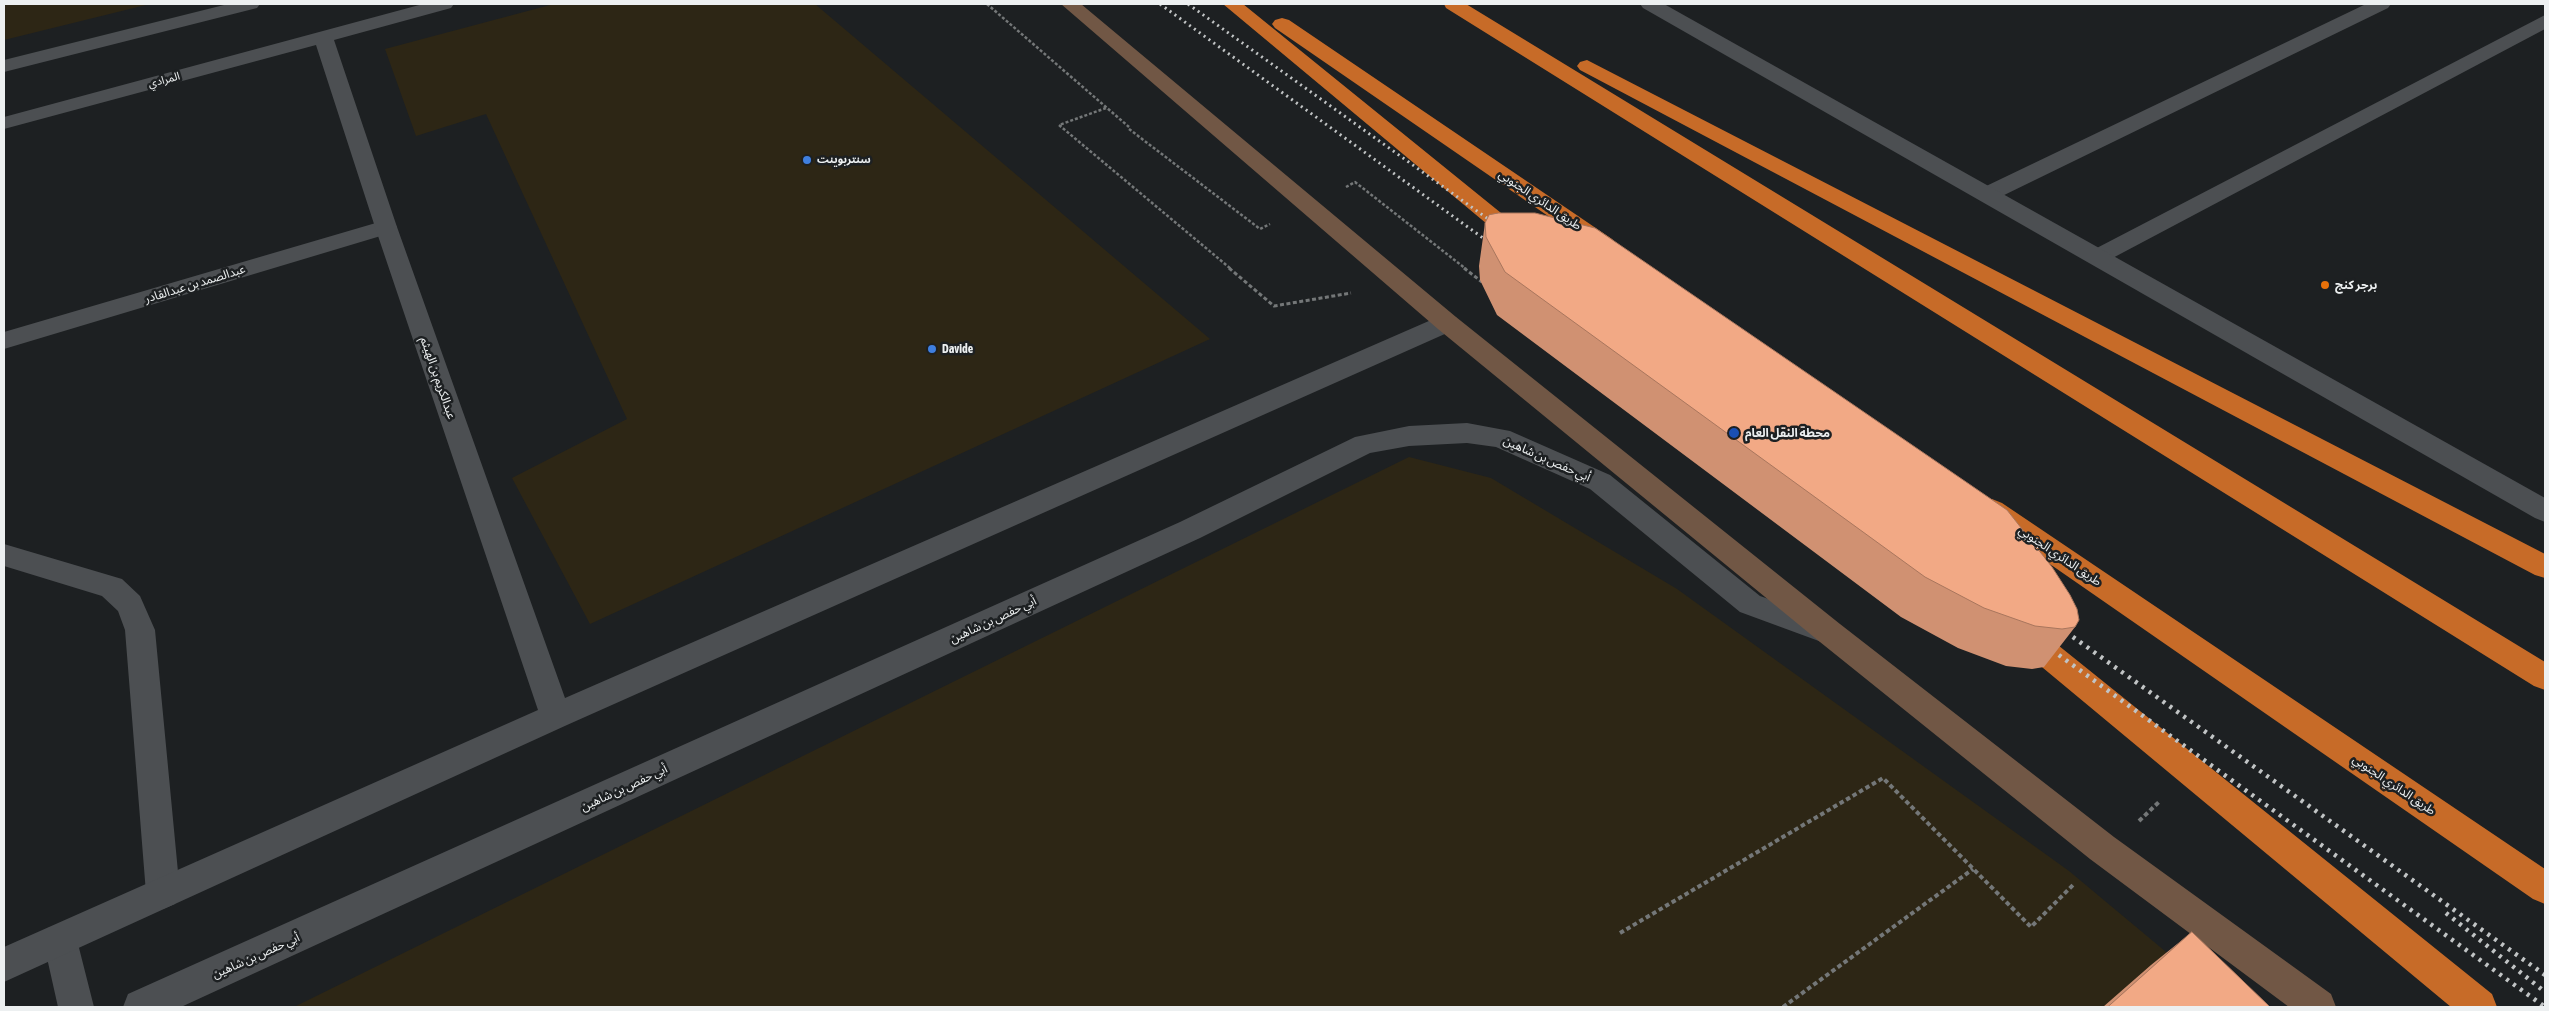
<!DOCTYPE html>
<meta charset="utf-8">
<style>
body{margin:0}
#map{position:relative;width:2549px;height:1011px;overflow:hidden;background:#1d2022;font-family:"Asap Condensed",sans-serif}
canvas{display:block}
.frame{position:absolute;inset:0;border:5px solid #edf0f1;pointer-events:none}
</style>
<div id="map">
<canvas width="2549" height="1011"></canvas>
<div class="frame"></div>
</div>
<script>
const g = document.querySelector('canvas').getContext('2d');
g.lineJoin = 'round';
function paint(path, color) {
  g.fillStyle = color;
  g.fill(path, 'evenodd');
}
function stroke(path, color, width, dash) {
  g.strokeStyle = color;
  g.lineWidth = width;
  g.lineCap = dash ? 'butt' : 'round';
  g.setLineDash(dash || []);
  g.stroke(path);
}
function label(font, color, halo, rows, align = 'center') {
  g.font = font + ' "Asap Condensed","Noto Sans Arabic",sans-serif';
  g.lineWidth = 5;
  g.setLineDash([]);
  g.textBaseline = 'middle';
  g.strokeStyle = halo;
  g.fillStyle = color;
  for (const [text, x, y, turn = 0] of rows) {
    g.save();
    g.translate(x, y);
    g.rotate((+turn || 0) * Math.PI / 180);
    g.textAlign = isNaN(turn) ? turn : align;
    if (halo) g.strokeText(text, 0, 0);
    g.fillText(text, 0, 0);
    g.restore();
  }
}
const commercial = new Path2D(`
 M4,4H150L4,40Z
 M554,4H815L1210,339L590,624L512,478L627,419L486,114L416,136L385,49Z
 M1409,457L1491,478L1677,589L2069,871L2232,1007H294Z`);
const pathFar2 = new Path2D(`
 M987,4L1129,127
 M1106,108L1059,125L1231,269
 M1129,129L1260,229L1270,224
 M1346,187L1355,182L1466,269`);
const pathFar1 = new Path2D(`
 M1229,268L1274,306L1351,293
 M1464,268L1482,282`);
const path = new Path2D(`
 M2139,821L2160,801
 M1620,933L1883,778L2031,927L2075,883
 M1783,1007L1973,869`);
const service = new Path2D(`
 M386,220L394,222L397,227L394,232L4,349V332Z
 M4,544L122,579L140,596L155,630L180,893L175,904L163,909L151,904L146,893L125,630L118,611L102,596L4,566Z
 M60,923L72,928L77,940L94,1007H58L43,940L48,928Z`);
const minor = new Path2D(`
 M228,4H260L257,8L4,72V60Z
 M423,4H454L451,8L334,40L397,227L565,698L1438,317L1447,315L1456,317L1459,323L1456,329L567,725L4,982V947L538,710L375,227L316,45L4,129V117Z
 M2366,4H2391L2388,8L1996,199L1988,201L1980,199L1977,194L1980,189Z
 M2545,15V29L2107,261L2099,264L2091,261L2087,256L2091,251Z
 M1467,423L1510,431L1610,475L1760,596L1837,623L1842,632L1837,641L1827,644L1740,612L1590,489L1496,447L1467,443L1409,446L1370,453L1200,538L181,1007H123L128,994L1180,522L1355,437L1409,426Z`);
const tertiary = new Path2D(`
 M1640,4H1664L2545,498V522L2535,518L1643,8Z`);
const secondary = new Path2D(`
 M1061,4H1081L1456,317L1840,624L2114,837L2331,994L2336,1007H2289L2090,859L1820,642L1438,329Z`);
const motorway = new Path2D(`
 M1223,4H1243L1527,234L1531,239L1527,244L1519,246L1511,244Z
 M1444,4H1466L2545,662V690L2534,686L1446,8Z
 M1282,18L1289,20L1612,239L1616,244L1612,249L1604,251L1596,249L1275,28L1272,24L1275,20Z
 M1587,60L2545,554V578L2535,575L1580,70L1577,66L1580,62Z
 M1992,499L2002,503L2545,869V904L2533,899L1982,517L1978,510L1982,503Z
 M2023,622L2033,625L2492,994L2497,1007H2451L2013,643L2008,634L2013,625Z`);
const railFar1 = new Path2D(`
 M1160,4L1494,246
 M1188,4L1498,226`);
const rail = new Path2D(`
 M2059,627L2545,975
 M2045,645L2545,1007
 M2446,913L2545,992`);
const wall = new Path2D(`
 M1485,223L2075,627L2044,667L2032,669L2006,666L1958,648L1901,617L1497,315L1480,280L1479,266Z
 M2192,932L2270,1007H2103L2151,965Z`);
const building = new Path2D(`
 M1499,213H1535L1595,228L2007,510L2052,567L2070,595L2077,609L2079,620L2075,627L2062,629L2035,626L1984,608L1925,577L1505,272L1486,237L1485,223L1489,215Z
 M2192,932L2270,1007H2108Z`);
const markers = [
 [807,160,5,"#3f7fe0"],
 [2325,285,5,"#e8710a"],
 [932,349,5,"#3f7fe0"],
 [1734,433,6,"#1a4fb4"]
];
const farStreetnames = [
 ["المرادي",164,80,-15]
];
const farPoinames = [
 ["سنتربوينت",817,160]
];
const streetNames = [
 ["طريق الدائري الجنوبي",1540,200,34],
 ["عبدالصمد بن عبدالقادر",195,284,-17],
 ["عبدالكريم بن الهيثم",438,378,71],
 ["أبي حفص بن شاهين",1547,459,24],
 ["طريق الدائري الجنوبي",2060,556,34],
 ["أبي حفص بن شاهين",993,620,-25],
 ["طريق الدائري الجنوبي",2394,785,34],
 ["أبي حفص بن شاهين",624,788,-25],
 ["أبي حفص بن شاهين",256,956,-24]
];
const poiNames = [
 ["برجر كنج",2335,285],
 ["Davide",942,349],
 ["محطة النقل العام",1745,433]
];
paint(commercial, '#2d2615');
stroke(pathFar2, '#747778', 2.5, [3, 2]);
stroke(pathFar1, '#747778', 3, [4, 2.5]);
stroke(path, '#747778', 4, [4.5, 3]);
paint(service, '#4c4f52');
paint(minor, '#4c4f52');
paint(tertiary, '#4c4f52');
paint(secondary, '#715745');
paint(motorway, '#c76b28');
stroke(railFar1, '#c1c4c5', 3, [2, 4]);
stroke(rail, '#c1c4c5', 4.5, [3, 5.5]);
paint(wall, '#d09172');
paint(building, '#f2a985');
stroke(building, '#a9765d', 1);
for (const [x, y, r, color] of markers) {
  const dot = new Path2D();
  dot.arc(x, y, r, 0, 2 * Math.PI);
  g.fillStyle = color;
  g.fill(dot);
  stroke(dot, '#1d2022', 2);
}
label('11px', '#edf0f1', '#1d2022', farStreetnames);
label('bold 11px', '#edf0f1', '#1d2022', farPoinames, 'left');
label('12px', '#edf0f1', '#1d2022', streetNames);
label('bold 12px', '#edf0f1', '#1d2022', poiNames, 'left');
</script>
